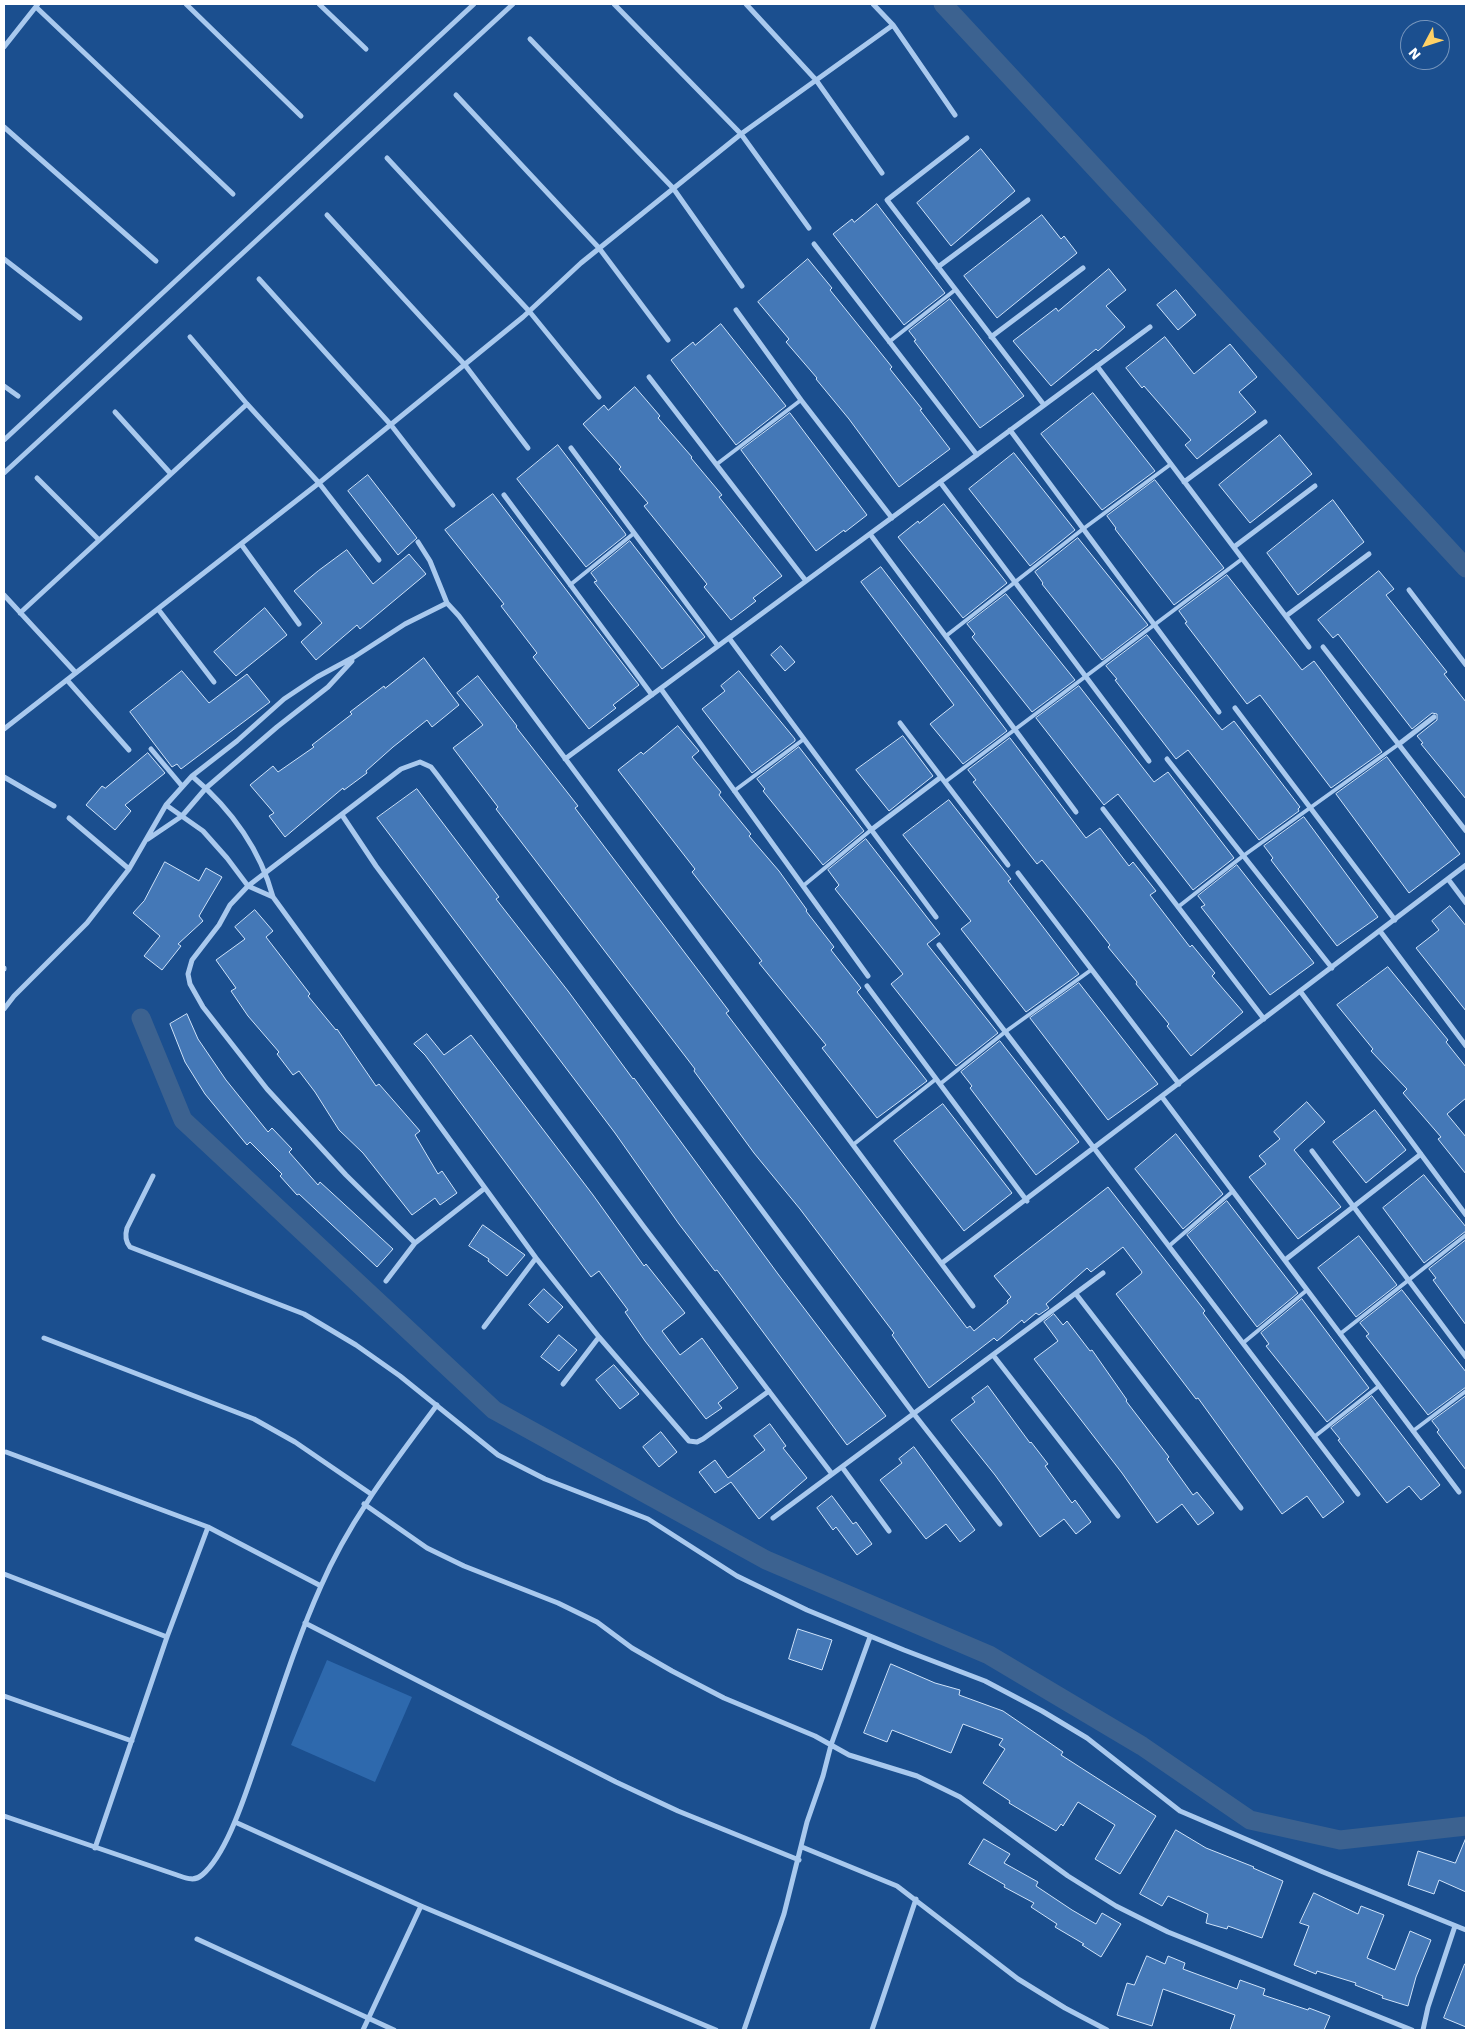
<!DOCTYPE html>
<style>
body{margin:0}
#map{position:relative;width:1470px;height:2034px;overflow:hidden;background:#1b4f8f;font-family:"Work Sans",sans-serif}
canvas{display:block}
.frame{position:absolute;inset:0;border:5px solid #fff;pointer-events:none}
.north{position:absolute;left:1400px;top:20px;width:50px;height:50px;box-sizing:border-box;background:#1b4f8f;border:1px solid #7695bc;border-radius:50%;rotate:230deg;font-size:14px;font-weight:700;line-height:20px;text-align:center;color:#fff}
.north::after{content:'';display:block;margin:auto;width:18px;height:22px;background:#ffd166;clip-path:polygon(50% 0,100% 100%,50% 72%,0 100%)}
</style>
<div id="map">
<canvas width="1470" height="2034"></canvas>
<div class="frame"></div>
<div class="north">N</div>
</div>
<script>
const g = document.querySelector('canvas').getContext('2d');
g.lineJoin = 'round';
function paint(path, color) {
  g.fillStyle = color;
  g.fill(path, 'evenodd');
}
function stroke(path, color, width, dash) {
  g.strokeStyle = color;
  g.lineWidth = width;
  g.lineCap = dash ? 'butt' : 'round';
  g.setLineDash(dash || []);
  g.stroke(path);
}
const green = new Path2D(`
 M327,1660L412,1697L375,1782L291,1745Z`);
const canal = new Path2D(`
 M943,4L1466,568
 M141,1018L183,1120L494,1410L766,1560L989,1655L1142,1746L1250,1820L1340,1840L1466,1826`);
const building = new Path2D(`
 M981,149L1015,191L951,246L917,203Z
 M877,204L945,293L904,325L833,234L852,219L854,222Z
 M1042,215L1061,239L1064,236L1077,253L997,318L964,276Z
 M808,259L832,288L830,290L892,367L890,369L922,409L920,410L950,449L899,487L849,419L816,379L817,378L786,342L789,339L758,302Z
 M1109,269L1126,290L1106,306L1125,327L1098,351L1096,349L1051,386L1013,341L1056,308L1058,311Z
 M1176,290L1196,315L1178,330L1157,305Z
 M950,299L1024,396L980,428L914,341L916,340L909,331Z
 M721,324L786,406L736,445L671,360L693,342L695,345Z
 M1165,337L1194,374L1230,344L1257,377L1239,392L1256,412L1197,459L1185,445L1191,440L1144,386L1142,388L1126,368Z
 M635,387L660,416L658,418L692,457L691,458L722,495L719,497L782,576L753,598L756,601L731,620L704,587L707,584L644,506L648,503L619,469L621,467L583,424L604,405L608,410Z
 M1093,393L1155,471L1102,510L1041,434Z
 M790,413L867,515L845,532L844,530L816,551L741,450Z
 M1280,435L1312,474L1250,523L1219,485Z
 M558,445L625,533L626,535L586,567L517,479Z
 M1014,453L1075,530L1030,566L969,489Z
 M368,475L417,538L398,555L348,491Z
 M1155,480L1224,568L1174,605L1115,529L1116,528L1107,516Z
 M493,494L639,685L613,705L616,708L589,729L533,657L537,653L501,606L504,604L445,530Z
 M1333,500L1364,542L1298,595L1267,553Z
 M944,504L1007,583L963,618L898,537L918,521L919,523Z
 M1078,538L1148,625L1102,660L1042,584L1043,583L1035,572Z
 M630,541L705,637L662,669L594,582L597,581L591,573Z
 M347,550L373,584L409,554L426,574L360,629L357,625L316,660L301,642L322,623L294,591L318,571Z
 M881,567L1007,731L963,764L930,724L954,705L861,582Z
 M1379,571L1394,589L1386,595L1447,672L1444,674L1466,702V799L1421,744L1423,743L1417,736L1437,720V714L1432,713L1412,729L1338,634L1333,638L1318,620Z
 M1227,575L1302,670L1314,661L1382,752L1331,788L1260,695L1247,704L1185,623L1187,622L1179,611Z
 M1006,594L1075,680L1032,712L972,637L975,634L967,624Z
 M265,608L287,635L236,676L214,652Z
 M1147,635L1222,730L1234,721L1300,807L1298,809L1299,811L1259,840L1188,750L1176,759L1115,680L1117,679L1106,666Z
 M781,646L795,662L785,671L771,655Z
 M424,658L459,705L432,727L427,720L393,747L366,771L367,773L344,790L343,788L285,837L269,816L274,813L250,785L273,766L278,772L314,747L312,745L352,714L350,712L384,686L385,688Z
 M182,671L209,703L247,674L270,702L181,769L177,764L172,767L130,712Z
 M739,671L795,739V741L752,773L702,709L725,691L721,686Z
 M478,676L517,726L516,727L578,806L575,808L729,1011L726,1013L967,1328L970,1326L974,1331L1008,1303L1007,1301L1011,1297L994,1276L1108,1187L1205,1311L1203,1313L1344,1502L1323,1518L1307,1496L1282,1514L1198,1398L1196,1399L1116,1294L1141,1274L1142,1272L1123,1247L1091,1272L1087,1268L1046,1304L1049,1308L1039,1315L1036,1313L1024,1323L1022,1320L997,1341L994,1338L929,1388L892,1335L894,1333L800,1209L754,1153L694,1071L695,1069L496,809L498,807L453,748L483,725L457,693Z
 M1079,686L1154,782L1168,772L1234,858L1193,890L1118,794L1104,805L1036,718Z
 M678,726L699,751L692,757L721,792L719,795L751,834L749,836L779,871L807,910L806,911L834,947L831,950L861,988L857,992L927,1081L877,1118L822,1048L826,1045L759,963L762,961L692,872L695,869L618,770L641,752L643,754Z
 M903,736L933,776L889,811L856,770Z
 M1010,738L1086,838L1100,828L1129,866L1133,862L1156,891L1150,895L1190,947L1192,945L1215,973L1212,976L1243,1012L1191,1056L1167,1026L1169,1024L1136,984L1137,982L1108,947L1110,945L1080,907L1042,860L1037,864L973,782L976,780L968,770Z
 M799,747L864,831L823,865L763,791L765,789L757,779Z
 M148,753L165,773L125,805L131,811L115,830L86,805L102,786L105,788Z
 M1387,757L1460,854L1409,893L1336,794Z
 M417,789L499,897L496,899L568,991L633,1079L634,1078L778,1274L886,1416L847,1445L717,1270L715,1271L679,1224L615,1133L377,818Z
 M949,800L1011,879L1008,881L1079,974L1026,1012L961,929L971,921L903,835Z
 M1304,817L1378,917L1337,946L1271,860L1273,858L1264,846Z
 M866,839L940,934L927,944L998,1033L956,1066L891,984L903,974L835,889L839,885L828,870Z
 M165,862L199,881L206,868L222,877L199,916L203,921L178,944L181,946L162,970L144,956L160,936L133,913L144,901Z
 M1237,865L1314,963L1270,995L1201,907L1205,905L1198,896Z
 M1450,906L1466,926V1011L1416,948L1439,930L1432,921Z
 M255,910L273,931L266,937L310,994L308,996L336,1030L337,1029L376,1086L379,1084L420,1131L415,1135L438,1174L442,1171L457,1193L440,1205L435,1198L412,1215L363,1153L339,1130L315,1092L299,1071L293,1075L277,1054L279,1052L248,1016L231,991L236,988L216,960L245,939L235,927Z
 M1388,967L1448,1040L1446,1042L1466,1067V1098L1447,1114L1466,1137V1174L1438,1139L1441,1137L1403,1093L1407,1089L1371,1051L1373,1049L1337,1005Z
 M1079,983L1158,1084L1108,1120L1030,1018Z
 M187,1014L198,1039L226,1080L268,1132L272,1128L292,1149L289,1152L318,1185L320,1182L393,1249L377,1267L299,1194L297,1195L280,1176L282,1174L250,1142L247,1145L205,1094L185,1062L170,1024Z
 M427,1034L444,1055L471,1035L593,1195L644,1266L646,1264L685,1313L662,1331L680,1355L702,1338L738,1388L718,1403L722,1408L706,1419L645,1341L625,1312L628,1310L599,1271L591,1277L425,1055L414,1044Z
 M1000,1041L1079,1142L1036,1175L970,1088L972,1086L961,1072Z
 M1307,1102L1325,1122L1294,1150L1341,1207L1298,1239L1249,1177L1266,1164L1259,1156L1280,1139L1274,1132Z
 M943,1104L1012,1193L964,1231L894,1141Z
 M1375,1110L1406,1150L1366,1183L1333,1142Z
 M1176,1134L1223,1194L1183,1229L1135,1169Z
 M1424,1175L1466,1227V1231L1424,1263L1383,1208Z
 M1227,1201L1298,1293L1257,1327L1187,1235Z
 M483,1225L525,1255L507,1276L488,1261L489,1259L469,1246Z
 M1359,1236L1397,1285L1356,1317L1318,1268Z
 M1466,1240V1325L1433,1280L1436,1278L1429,1269Z
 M544,1289L563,1307L548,1323L529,1305Z
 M1402,1290L1466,1372V1387L1428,1415L1366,1336L1369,1334L1360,1323Z
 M1302,1299L1369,1388L1327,1422L1266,1346L1269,1344L1261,1333Z
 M1054,1314L1063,1325L1067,1321L1090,1351L1092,1350L1127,1400L1126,1401L1169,1457L1167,1459L1193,1495L1197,1492L1214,1513L1198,1525L1182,1504L1157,1523L1122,1473L1034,1359L1058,1341L1044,1322Z
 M559,1335L577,1350L559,1371L541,1357Z
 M614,1365L639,1394L620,1409L596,1380Z
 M988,1386L1030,1443L1031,1442L1048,1464L1045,1466L1072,1503L1075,1500L1091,1522L1076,1534L1064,1519L1040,1537L995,1475L951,1420L975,1402L972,1398Z
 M1372,1396L1440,1485L1421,1500L1409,1486L1387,1503L1338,1440L1340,1439L1331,1428Z
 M1466,1396V1470L1437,1432L1439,1430L1432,1421Z
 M770,1424L786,1446L783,1448L807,1478L759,1519L731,1482L715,1493L699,1472L715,1460L728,1478L765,1450L754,1436Z
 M661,1432L677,1452L659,1467L643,1447Z
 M914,1447L975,1530L960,1542L946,1524L926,1539L880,1480L902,1463L899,1459Z
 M832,1496L853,1524L856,1522L872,1544L857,1555L836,1527L833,1530L817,1508Z
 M798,1629L832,1640L822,1670L789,1659Z
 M891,1664L935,1683L960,1690L959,1695L1003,1711L1063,1752L1061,1755L1156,1816L1120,1874L1095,1859L1115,1825L1078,1802L1063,1826L1061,1824L1056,1831L1009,1803L1010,1801L983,1783L1005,1749L999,1745L1003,1739L963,1724L951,1753L892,1730L887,1742L864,1733Z
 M1176,1830L1206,1848L1254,1867L1253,1868L1283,1881L1262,1938L1228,1926L1227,1929L1206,1923L1208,1914L1168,1896L1162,1906L1140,1894Z
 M1466,1838V1892L1439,1880L1434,1894L1408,1885L1418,1851L1455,1863Z
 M984,1839L1010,1854L1004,1863L1038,1882L1036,1886L1072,1910L1096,1924L1102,1913L1121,1924L1101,1957L1082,1945L1084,1944L1055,1927L1057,1924L1031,1907L1034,1903L1004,1887L1005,1885L969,1864Z
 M1314,1893L1358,1914L1361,1906L1384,1915L1367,1958L1395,1970L1410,1931L1431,1940L1416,1977L1408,2006L1382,1998L1383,1996L1355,1985L1356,1983L1317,1971L1316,1974L1294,1965L1309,1926L1300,1923Z
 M1147,1956L1165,1964L1168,1956L1185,1963L1183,1969L1237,1989L1240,1980L1265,1989L1263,1995L1308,2010L1309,2008L1330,2016L1324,2030H1230L1235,2015L1163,1989L1152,2026L1117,2015L1127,1983L1134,1985Z
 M1465,1964H1466V2027L1444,2018Z`);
const service = new Path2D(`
 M889,342L955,290
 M717,464L801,400
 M570,585L633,534
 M946,636L1083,529L1171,464
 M945,782L1242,559
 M734,791L804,739
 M803,886L871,830
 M1178,907L1243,856L1399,744
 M940,1084L1005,1032L1091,970
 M854,1144L936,1079
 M1169,1246L1233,1191
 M1340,1334L1466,1235
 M1243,1343L1307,1290
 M1413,1431L1466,1391
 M1314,1437L1379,1386`);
const minor = new Path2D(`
 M186,4L301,116
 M319,4L366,49
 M614,4L741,134L809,228
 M746,4L816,80L882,173
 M873,4L893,25L955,115
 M36,7L233,194
 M530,39L673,188L742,286
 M4,47L38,4
 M456,95L599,248L668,340
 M4,127L156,261
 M967,138L887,200L1044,405
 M387,158L529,311L599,397
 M327,215L465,365L528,448
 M814,244L977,455
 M4,259L80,318
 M938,267L1028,200
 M259,279L391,425L453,505
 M736,310L801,400L892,518
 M190,337L247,404L319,483L379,560
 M991,337L1083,268
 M1097,366L1309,647
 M649,377L806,581
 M4,386L18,396
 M115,412L171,474
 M1010,430L1219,712
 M4,440L474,4
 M571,448L718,646
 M4,473L513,4
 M37,478L99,540
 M940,482L1149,761
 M1184,482L1265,422
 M504,495L652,695
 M870,534L1076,812
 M418,542L430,561L447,603L459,616L973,1306
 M241,544L299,624
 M1234,547L1315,486
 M1409,590L1466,665
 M4,595L76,673
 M158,609L214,682
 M20,613L247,404
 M1286,616L1369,554
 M729,638L936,917
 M1323,647L1466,831
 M67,680L129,750
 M661,689L868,976
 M1235,708L1395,920
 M900,723L1008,865
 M4,729L319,483L523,317L581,263L741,134L893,25
 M1399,744L1434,717
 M151,749L182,786
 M565,759L1150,327
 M1167,759L1332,968
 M192,776C231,809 260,849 273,897L536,1258L599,1337L689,1441L697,1442L703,1439L769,1391
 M4,777L54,806
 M166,805L203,831L227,858L248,886L273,897
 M1103,809L1264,1019
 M342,815L376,866L644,1227L832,1474
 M69,818L129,869
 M871,830L941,777
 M148,839L182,816L206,788L277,727L328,687L352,661
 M1018,873L1179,1084
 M1448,879L1466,903
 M1380,931L1466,1046
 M939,945L1358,1494
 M4,968V969
 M867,986L1027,1201
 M1300,991L1466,1215
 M4,1009L14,996L87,923L129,869L166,805L192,776L237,741L284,699L317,677L354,657L405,624L447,603
 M1162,1097L1459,1492
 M1312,1151L1466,1357
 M153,1176L127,1228C125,1235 125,1241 130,1247L304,1314L356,1345L400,1376L498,1455L545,1479L648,1519L737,1576L807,1610L904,1650L985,1681L1042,1711L1087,1738L1180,1811L1323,1872L1466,1930
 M415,1243L346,1175L267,1089L203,1007L190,984L188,974L192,960L219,925L230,905L248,886L401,769L420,762L431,767L438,776L914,1414L1000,1524
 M1285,1260L1421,1154
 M942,1263L1466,865
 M386,1281L415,1243L485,1188
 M1076,1294L1241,1508
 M484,1327L536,1258
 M44,1338L254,1419L295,1442L371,1494
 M993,1355L1118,1516
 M563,1384L599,1337
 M6,1452L208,1527L321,1586
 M842,1467L889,1531
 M364,1504L427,1548L464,1566L558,1603L597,1622L632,1648L672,1671L724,1698L815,1736L849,1755L917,1776L960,1797L1068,1876L1116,1906L1168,1932L1412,2030
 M773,1518L1103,1273
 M4,1574L167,1637
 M305,1623L616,1782L678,1811L799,1860
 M4,1696L132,1741
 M4,1816L177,1875C186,1878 194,1882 202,1875C227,1854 245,1795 256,1764C277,1704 295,1644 321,1586C350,1519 394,1463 437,1405
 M235,1822L421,1906L716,2030
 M802,1847L897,1886L1018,1979L1065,2008L1107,2030
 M95,1848L167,1637L208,1527
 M197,1939L394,2030
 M363,2030L421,1906
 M744,2030L784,1914L807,1822L823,1776L831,1745L870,1637
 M872,2030L916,1899
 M1423,2030L1428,2007L1455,1926`);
paint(green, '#2e69ad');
stroke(canal, '#3c6290', 19);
paint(building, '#4478b7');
stroke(building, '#cfe3fa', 1);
stroke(service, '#a9c9ee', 4);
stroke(minor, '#a9c9ee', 5);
</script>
